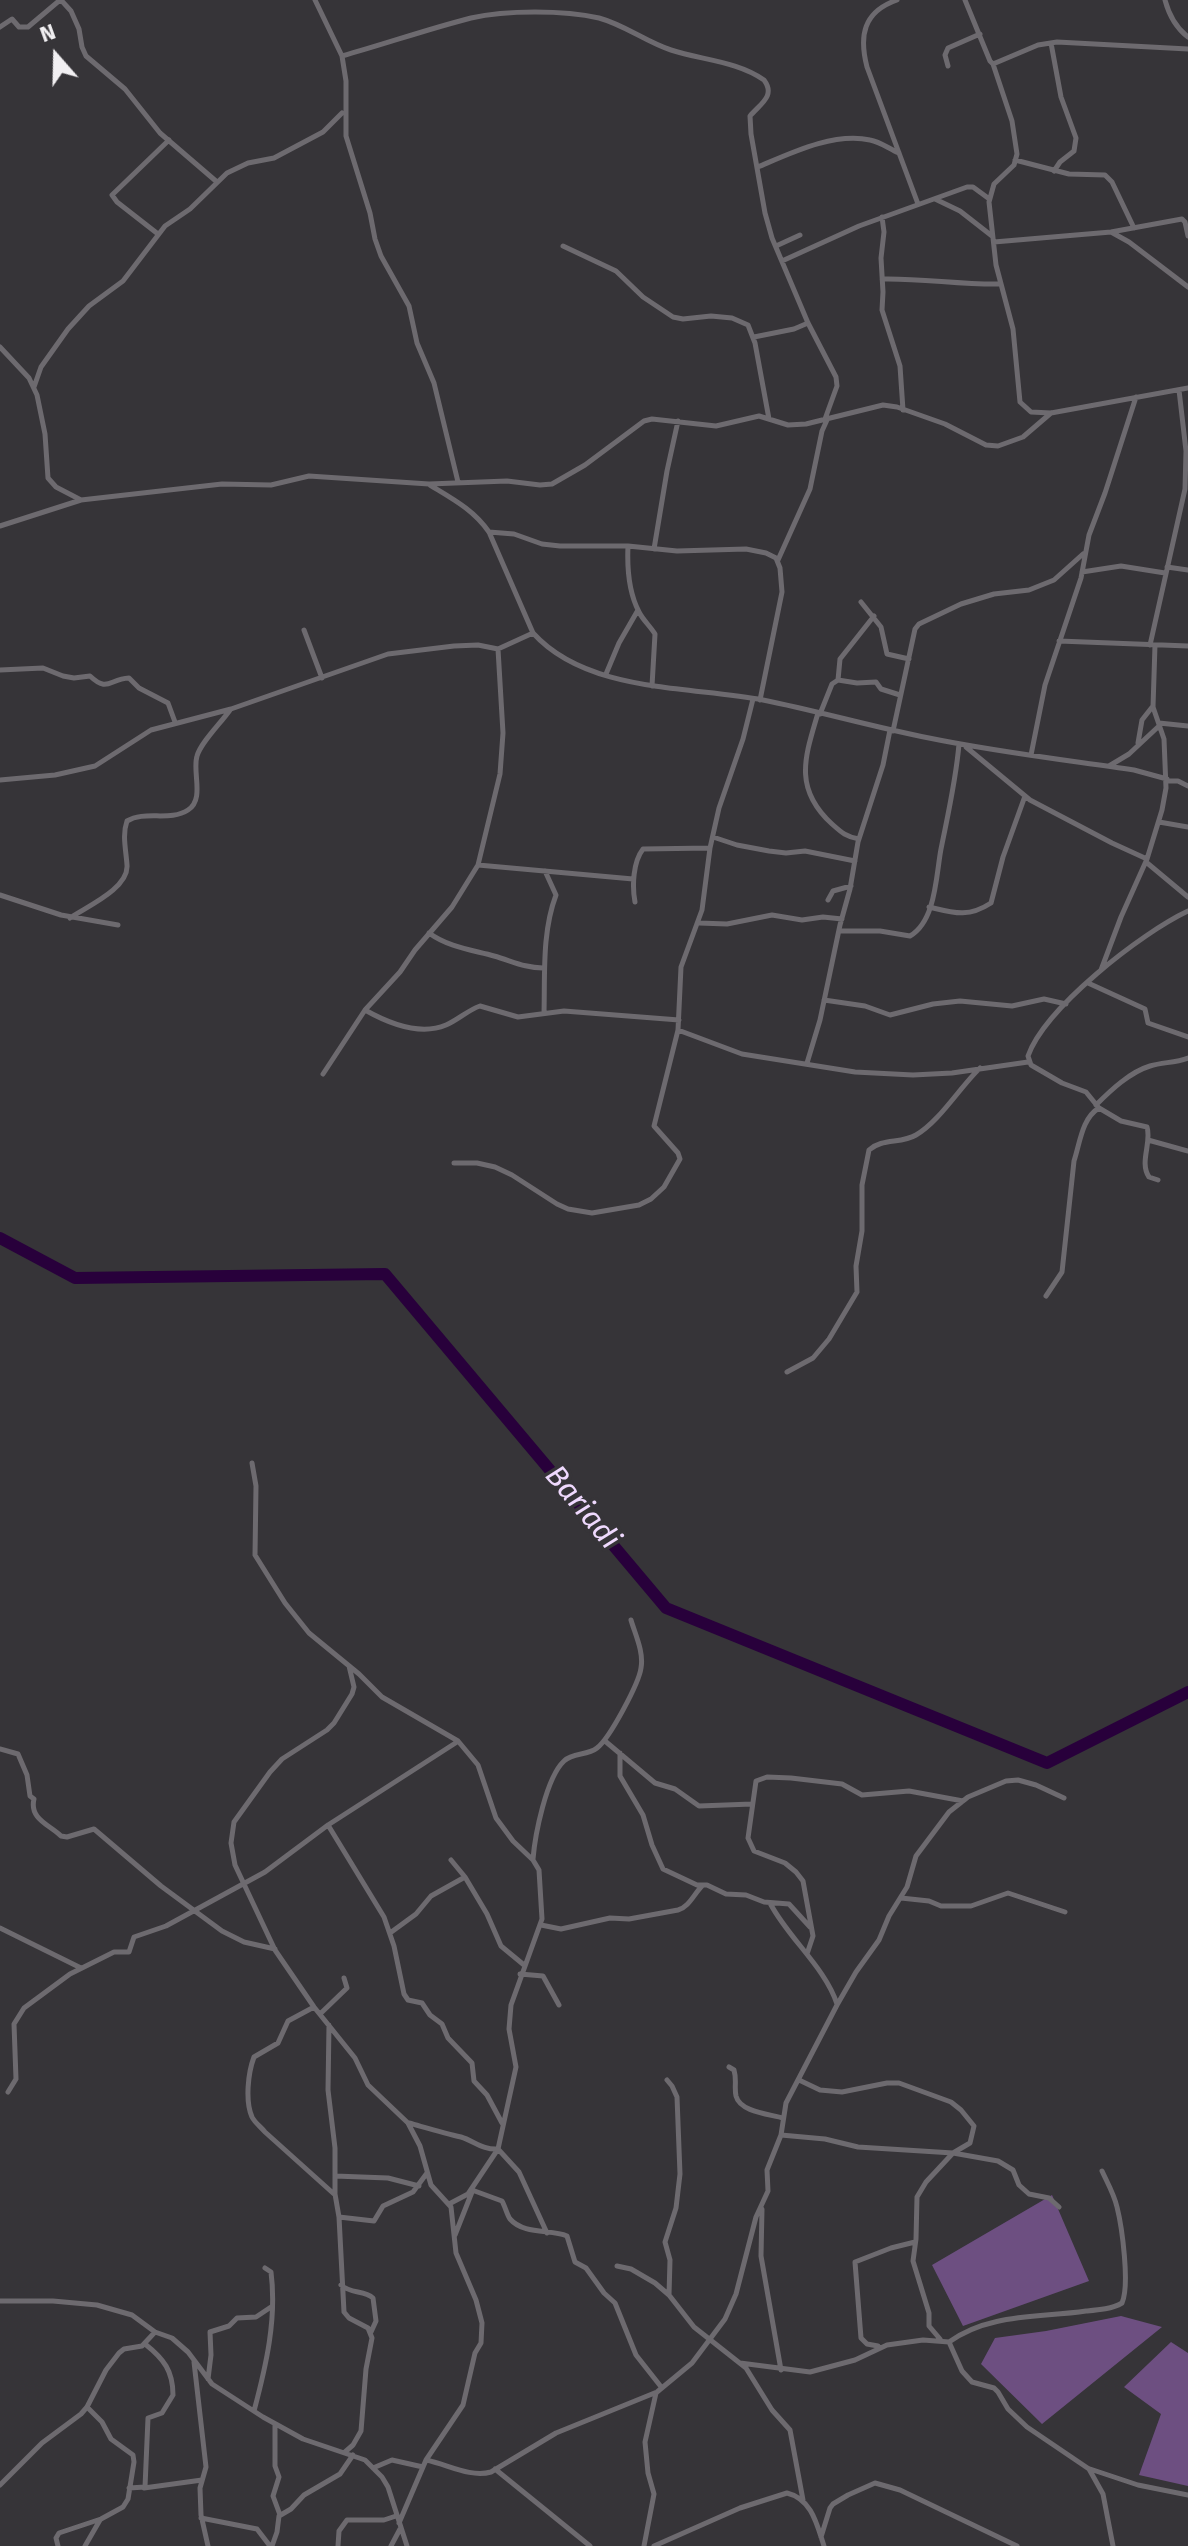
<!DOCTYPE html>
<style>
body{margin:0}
#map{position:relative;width:1188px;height:2546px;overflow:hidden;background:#363438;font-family:"Fira Sans",sans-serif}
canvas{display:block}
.north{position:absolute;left:16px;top:16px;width:80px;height:80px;-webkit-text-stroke:6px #363438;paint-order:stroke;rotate:340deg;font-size:22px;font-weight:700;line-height:32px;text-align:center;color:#f1eff2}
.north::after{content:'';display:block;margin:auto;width:28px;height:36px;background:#f1eff2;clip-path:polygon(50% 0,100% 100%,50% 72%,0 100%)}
</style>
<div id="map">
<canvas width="1188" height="2546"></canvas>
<div class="north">N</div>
</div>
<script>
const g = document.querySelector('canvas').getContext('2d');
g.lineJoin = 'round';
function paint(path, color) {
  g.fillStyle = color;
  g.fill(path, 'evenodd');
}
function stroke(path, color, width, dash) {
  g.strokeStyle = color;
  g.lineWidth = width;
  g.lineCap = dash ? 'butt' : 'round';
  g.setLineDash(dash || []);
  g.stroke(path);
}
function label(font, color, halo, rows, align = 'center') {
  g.font = font + ' "Fira Sans",sans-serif';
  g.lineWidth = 7;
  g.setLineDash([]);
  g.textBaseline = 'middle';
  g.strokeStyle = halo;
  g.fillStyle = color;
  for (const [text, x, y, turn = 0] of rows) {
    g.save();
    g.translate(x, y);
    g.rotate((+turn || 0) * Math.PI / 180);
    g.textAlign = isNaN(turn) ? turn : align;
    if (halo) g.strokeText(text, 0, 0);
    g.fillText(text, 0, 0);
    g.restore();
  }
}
const green = new Path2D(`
 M1052,2195L1089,2281L963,2326L932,2265Z
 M1121,2316L1162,2327L1042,2424L981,2364L995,2338L1046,2331Z
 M1171,2342L1188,2353V2486L1139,2475L1161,2414L1124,2387Z`);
const river = new Path2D(`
 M0,1238L75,1278L385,1274L666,1608L1047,1763L1188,1692`);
const minor = new Path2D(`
 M61,0L71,11L79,29L82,47L86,56L125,89L160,133L217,182
 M315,0L342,56L346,81V136L370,213L375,239L381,256L409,306L417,343L434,383L458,482
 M897,0C863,12 859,36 867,67L918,204
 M965,0L990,61L993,64L1038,45L1057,42L1188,49
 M1165,0C1169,15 1175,27 1188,37
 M0,27L12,19L19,27H28L60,0
 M1051,43L1061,97L1076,138L1074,151L1060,162L1054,171
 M342,56C385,44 428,29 471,18C506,10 564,10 599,18C625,25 646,42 671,50C701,60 737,61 764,80C776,96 760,104 750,116L751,134L765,213L772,238L808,323L836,377L837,386L825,419
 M993,64L1012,121L1017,154L1014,165L994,184L989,202L996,265L1013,329L1020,402L1031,412L1051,413L1188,388
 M948,66L945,55L948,48L980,34
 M1015,160L1069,174L1105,175L1112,182L1134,228
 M758,167C791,153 834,132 870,140C881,142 889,149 899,153
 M935,199L960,211L992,236
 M882,217L884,232L881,258L883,292L882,310L900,366L903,410
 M1111,232L1129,242L1188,287
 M158,234L117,202L112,195L169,140
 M994,242L1111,232L1182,219L1185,222L1188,236
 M563,246L616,271L643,297L673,317L683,319L711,316L732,318L748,325L755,343L769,419
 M776,246L800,235
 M782,261L859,226L967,187H973L988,198
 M882,279C922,278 961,285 1001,284
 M754,337L794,329L808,323
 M0,347L29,378L37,395L45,434L48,478L56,487L81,500
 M34,387L41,367L68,329L89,306L123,281L165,226L190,209L227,173L248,163L274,158L323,132L342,113
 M430,485C453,499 474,510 489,532L533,633C587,693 690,686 763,700C818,711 873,727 929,738C997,752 1066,760 1134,770L1167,779
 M0,526L81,500L222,484L271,485L309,476L429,484L507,481L540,485L552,484L585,465L644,421L652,419L716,426L759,416L788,425L806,424L883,405L897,407L945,424L986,445L998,446L1023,437L1051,413
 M489,532L514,534L542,544L560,546H628L677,551L746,549L766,553L776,558L780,568L782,592L760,700
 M628,546C627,568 629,593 639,612C643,620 650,626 655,634L652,686
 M654,549L667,471L678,421
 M778,560L810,489L822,431L827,420
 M1167,567L1188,570
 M1082,572L1121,566L1165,573
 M861,602L881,627L887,654L909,659
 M304,630L322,678
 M1059,641L1188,646
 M1150,645L1185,489L1186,451L1179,390
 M0,670L43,668L63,676L74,678L90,676C108,693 109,679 129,678L139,688L168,703L175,722
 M606,674L619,643L638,610
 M838,680L840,659L874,616
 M818,713C805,757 793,788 832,824C841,832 846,837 859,839
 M820,714L832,684L838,680L857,683L876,682L881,689L900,695
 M1159,723L1188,726
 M893,731L915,629L919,624L961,604L994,594L1029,590L1054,580L1083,554
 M1138,743L1142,720L1153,706
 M966,747L1030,800L1112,843L1147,859
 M1031,755L1045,685L1081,578L1089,535L1105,493L1136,397
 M1109,766L1129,754L1159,726
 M0,780L55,775L95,766L151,730L231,709L388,654L454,646L478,645L498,649L533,633
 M1167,781H1178L1188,786
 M1159,822L1188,827
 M713,837L737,845L769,851L786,853L805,851L855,861
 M1146,862L1188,897
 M478,865L633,879
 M0,895L61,915L118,925
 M828,900L833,891L851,886
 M635,902C632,886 633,862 643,849L710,848
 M929,907C954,913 968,918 991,903L1003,857L1025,796
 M70,918C88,906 129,888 127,865C126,850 122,835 127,821C145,810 170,822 188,810C205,799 192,772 197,756C201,742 221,723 230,710
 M699,923L727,924L772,915L802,920L823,917L842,919
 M839,931H880L910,936C936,921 936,875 941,849C948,814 956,780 959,744
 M429,933C448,947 472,950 494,956C512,961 525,968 543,968
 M1101,970L1121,917L1147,859L1162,810L1166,788L1164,739L1153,707L1155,645
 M1088,983L1145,1009L1148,1023L1188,1037
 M824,1000L865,1006L890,1015L933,1004L960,1001L1012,1006L1044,999L1066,1004
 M365,1010C388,1023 420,1036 446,1025C458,1020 468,1010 480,1006L518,1017L564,1011L679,1020
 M544,1013C545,974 542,932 556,895L545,871
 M678,1030L742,1054L855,1072L913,1075L952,1073L1028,1062
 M807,1063L820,1020L840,925L850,889L858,842L883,765L890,730
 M323,1074L365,1010L400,972L415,950L452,907L478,865L500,774L503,733L498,649
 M1096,1105C1111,1090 1130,1072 1150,1066C1163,1062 1175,1063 1188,1058
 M1148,1140L1188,1151
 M454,1163H477L495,1167L512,1175L557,1204L568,1209L592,1213L639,1205L651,1199L664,1187L680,1159L678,1153L654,1126L678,1030L681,967L702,910L710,848L719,808L743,739L753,699
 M1158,1180L1149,1177C1139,1162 1152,1143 1147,1127L1121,1121L1099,1108L1086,1092L1062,1083L1031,1065L1028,1056C1045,1008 1141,933 1188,911
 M1046,1296L1062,1272L1074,1161C1080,1143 1082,1118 1099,1108
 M787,1372L813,1358L829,1339L857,1292L856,1266L862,1231V1185L869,1150C882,1138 901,1144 916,1135C939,1122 960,1087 980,1068
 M252,1463L256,1486L255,1555L285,1603L309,1633L359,1674L382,1697L458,1741L478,1765L496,1818L513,1841L533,1860L539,1870L542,1919L511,2005L509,2029L516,2067L498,2149L468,2194L449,2204
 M349,1666L354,1687L352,1694L334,1723L327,1730L282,1759L270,1772L234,1822L231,1843L235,1865L275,1950L314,2007L355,2058L368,2085L408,2123L420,2146L431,2185L451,2207L456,2253L476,2300L482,2323L481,2343L475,2353L463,2405L426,2460L399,2523
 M605,1741L655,1783L675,1789L699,1806L752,1804
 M0,1749L18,1754L27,1775L30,1796L34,1799C29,1819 50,1825 61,1836L67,1837L94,1829L161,1886L222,1931L244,1942L275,1949
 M620,1753V1776L643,1815L652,1845L663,1869L697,1885H707L726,1894L746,1895L764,1902L789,1904L810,1927
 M328,1825L384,1917L394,1946L404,1994L408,2000L422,2003L430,2015L442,2024L448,2038L472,2063L474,2081L487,2095L502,2123
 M533,1859C535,1835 546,1778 564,1761C573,1752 587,1756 597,1748C610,1738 639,1683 641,1668C644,1652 635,1634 631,1620
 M451,1860L465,1877L487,1914L501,1946L524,1965
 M901,1898L929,1901L941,1906H971L1008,1893L1065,1912
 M770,1903C788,1938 825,1967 837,2004
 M541,1925L561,1929L610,1918L629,1919L678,1910C689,1907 694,1894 702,1886
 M0,1928L81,1968
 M390,1933L416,1914L431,1896L465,1877
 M807,1954L813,1936L803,1881L796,1872L785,1863L754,1851L748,1838L756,1781L767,1777L791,1778L842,1784L862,1795L909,1791L963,1801
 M520,1974L543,1976L559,2005
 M314,2007L288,2021L278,2043L254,2057C248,2073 245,2101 252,2117C255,2123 261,2127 265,2132L334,2194
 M320,2014L347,1988L344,1978
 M329,2025L328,2090L335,2148V2194L339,2217L344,2312L349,2318L368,2328L372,2338L366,2369L361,2431L353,2445L345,2452
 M729,2067L734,2070C737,2080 734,2087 736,2096C740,2112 769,2114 783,2118
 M667,2080L672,2086L677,2097L680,2174L676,2208L665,2242L670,2260L669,2295
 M799,2080L820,2090L842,2092L887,2083H899L951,2102L961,2110L974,2126L970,2143L953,2153L926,2182L917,2197L916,2239L913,2261L929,2313V2326L940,2339
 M8,2092L16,2079L14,2024L24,2008L70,1974L114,1952H129L134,1937L166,1926L265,1872L328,1825L457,1742
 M409,2123C427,2128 444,2133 461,2137C474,2141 483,2150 498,2149L519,2172L547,2233
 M781,2135L825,2139L858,2147L953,2153L998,2161L1013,2170L1019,2185L1029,2194L1049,2198L1059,2207
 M335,2176L388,2178L419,2186
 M472,2190L502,2201C505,2206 507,2215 510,2219C524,2235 551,2229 567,2236L575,2262L586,2268L604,2293L615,2303L636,2355L662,2388
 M762,2209L761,2256L781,2370
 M339,2217L374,2221L383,2206L413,2192L427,2173
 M455,2235L472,2192
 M617,2266L631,2269L655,2283L669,2295L694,2327L746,2368L772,2410L790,2430L803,2500
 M341,2285C351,2294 364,2290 373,2298L376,2321L371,2332
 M0,2301H53L97,2305L132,2315L155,2332L172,2338L188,2352L212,2384L263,2417L303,2439L365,2460L382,2477L388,2487L407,2546
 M949,2342C989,2313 1039,2318 1086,2311C1098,2310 1112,2309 1122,2303C1130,2285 1122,2227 1117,2207C1114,2194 1107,2182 1102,2171
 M878,2346L867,2344L861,2338L855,2262L891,2248L915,2242
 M194,2362L206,2467L200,2488L201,2515L208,2546
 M740,2363L810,2372L855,2360L887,2345L923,2340L949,2342L962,2371L972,2382L994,2388L998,2392L1008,2409L1027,2427L1089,2469L1103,2494L1113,2546
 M208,2379L211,2355L210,2332L229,2326L237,2318L256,2317L271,2307
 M254,2411C266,2366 277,2319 271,2272L265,2268
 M275,2424V2466L279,2477L273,2496L280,2515
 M426,2460C447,2464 470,2478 491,2472L556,2433L657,2392L692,2363L725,2319L736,2294L756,2217L768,2191L767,2170L781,2135L786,2103L837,2005L856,1972L879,1940L889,1916L907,1887L916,1856L949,1812L968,1797L1006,1781L1018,1780L1036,1785L1064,1798
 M373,2468L392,2460L423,2467
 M495,2469L590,2546
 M1090,2469L1138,2485L1188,2495
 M0,2485L42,2443L81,2414L87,2407L106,2370L119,2353L124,2349L142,2346L155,2332
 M129,2488L145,2487L148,2418L162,2413L173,2395C173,2371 164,2359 145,2344
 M144,2488L202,2480
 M201,2518L257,2529L270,2546
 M821,2537L830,2508L833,2504L848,2495L875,2483L900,2490L1017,2546
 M58,2546L56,2538L59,2533L101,2519L123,2507L128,2499L134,2462L133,2455L111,2439L102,2422L87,2407
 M85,2546L100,2520
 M272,2546L277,2532L279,2516L291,2509L304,2495L340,2474L353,2455
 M338,2546L339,2531L347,2520H384L396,2516
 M391,2546L400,2529
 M644,2546L654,2494L648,2473L645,2442L656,2393
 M654,2546L740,2508L787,2493C812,2499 817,2525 824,2546`);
const waterNames = [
 ["Bariadi",582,1508,50]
];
paint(green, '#6d4f81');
stroke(river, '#28003b', 12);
stroke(minor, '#6d6a6f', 5);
label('italic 30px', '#efd9fe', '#363438', waterNames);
</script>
